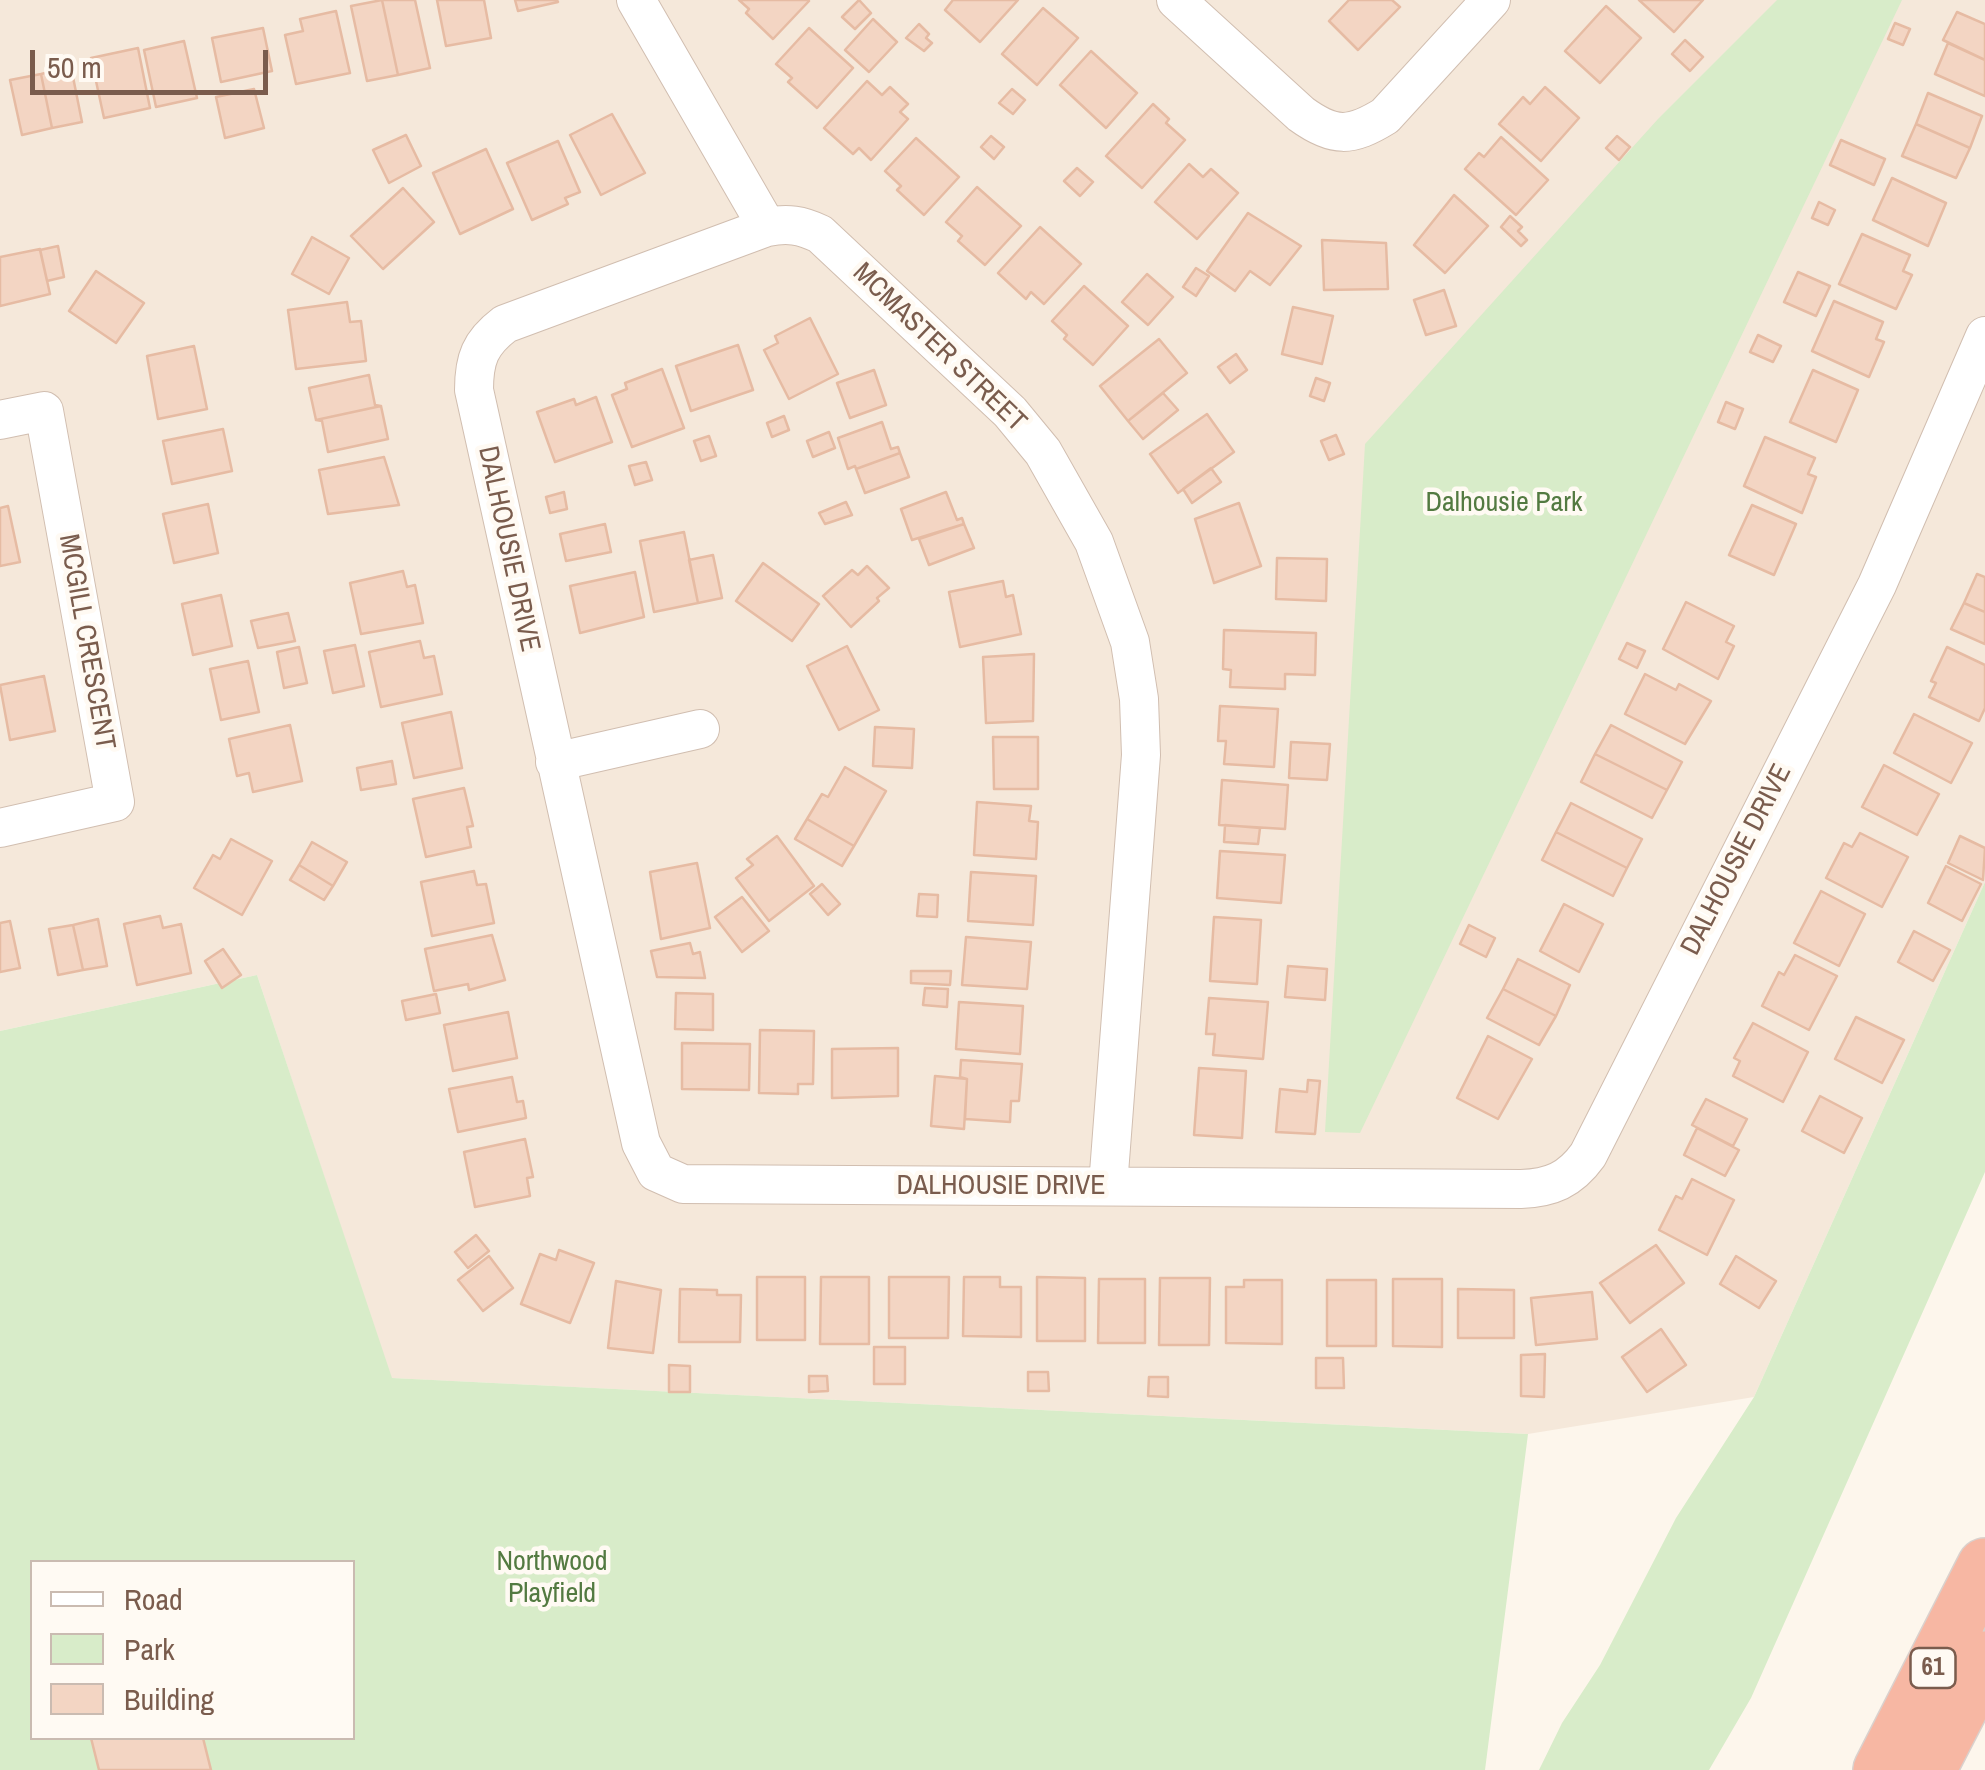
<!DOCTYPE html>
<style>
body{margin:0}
#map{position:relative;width:1985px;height:1770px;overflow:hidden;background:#fdf6ec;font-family:"Archivo Narrow",sans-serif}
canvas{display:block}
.legend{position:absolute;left:30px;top:1560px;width:325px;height:180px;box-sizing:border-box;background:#fffaf3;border:2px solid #cabbb1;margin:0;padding:12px 18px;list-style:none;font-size:30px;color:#7a5c4d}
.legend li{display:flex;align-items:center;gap:20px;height:50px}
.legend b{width:50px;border:2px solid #cabbb1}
.scale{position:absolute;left:30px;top:50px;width:238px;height:45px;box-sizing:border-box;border:5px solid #7a5c4d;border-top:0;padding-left:12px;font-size:30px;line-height:35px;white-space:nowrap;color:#7a5c4d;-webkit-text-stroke:8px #fffaf3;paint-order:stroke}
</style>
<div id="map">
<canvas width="1985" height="1770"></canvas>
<ul class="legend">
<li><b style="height:12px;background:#fff"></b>Road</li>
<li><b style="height:28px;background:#d8ecc9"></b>Park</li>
<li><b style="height:28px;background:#f3d5c3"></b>Building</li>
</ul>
<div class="scale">50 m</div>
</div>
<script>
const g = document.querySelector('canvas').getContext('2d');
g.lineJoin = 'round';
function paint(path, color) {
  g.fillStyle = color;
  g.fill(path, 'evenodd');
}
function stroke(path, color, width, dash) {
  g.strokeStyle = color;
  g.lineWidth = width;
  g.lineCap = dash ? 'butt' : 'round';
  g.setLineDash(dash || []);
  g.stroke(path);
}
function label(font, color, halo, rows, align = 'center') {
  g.font = font + ' "Archivo Narrow",sans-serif';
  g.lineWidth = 9;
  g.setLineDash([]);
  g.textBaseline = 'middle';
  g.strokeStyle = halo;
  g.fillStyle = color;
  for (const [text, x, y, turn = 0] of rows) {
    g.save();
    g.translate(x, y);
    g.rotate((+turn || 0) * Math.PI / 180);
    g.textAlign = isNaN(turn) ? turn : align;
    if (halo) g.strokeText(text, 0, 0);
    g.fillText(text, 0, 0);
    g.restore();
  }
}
const residential = new Path2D(`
 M0,0H1985V882L1754,1397L1528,1434L391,1378L257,975L0,1031Z`);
const green = new Path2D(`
 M1777,0H1902L1360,1133L1325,1132L1365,444L1658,119Z
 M1985,882V1172L1751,1698L1709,1770H1539L1562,1723L1600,1665L1676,1518L1754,1397Z
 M257,975L392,1378L1528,1434L1485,1770H0V1031ZM32,1562H352V1738H32Z`);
const building = new Path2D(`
 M382,0H415L430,68L398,75Z
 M382,0L398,75L367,81L351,6Z
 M437,0H484L491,38L446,46Z
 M515,0H557L558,2L518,11Z
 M739,0H808L809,1L773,39L746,13L749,9Z
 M859,0L871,13L855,29L842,17Z
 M953,0H1018L980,42L945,10Z
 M1349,0H1392L1400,7L1358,50L1329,21Z
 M1639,0H1703L1674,32Z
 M1606,6L1641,38L1600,83L1565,51Z
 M1043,8L1078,38L1037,85L1002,54Z
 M336,11L350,73L296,84L285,35L303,31L300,19Z
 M1957,12L1985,24V60L1943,40Z
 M873,19L897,42L869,72L845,50Z
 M1895,23L1910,29L1903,45L1888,39Z
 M919,24L929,34L926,38L932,43L924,51L906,38Z
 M263,28L272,71L221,82L212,38Z
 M809,28L853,68L817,108L788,82L792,78L776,64Z
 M1685,40L1703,57L1690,71L1672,54Z
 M184,41L197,98L156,107L144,50Z
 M1948,43L1985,60V96L1935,74Z
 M138,48L150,108L104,118L91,58Z
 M1091,51L1137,93L1106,128L1060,85Z
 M71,67L82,122L52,128L41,74Z
 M41,74L52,128L22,135L10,80Z
 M867,81L882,95L890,87L908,104L900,112L908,119L871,160L859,148L853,154L824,128Z
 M1545,87L1579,118L1541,161L1499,124L1523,97L1530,104Z
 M254,89L264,128L225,138L216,97Z
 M1012,89L1025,100L1013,114L999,103Z
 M1928,93L1982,116L1970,148L1916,124Z
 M1153,104L1169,119L1166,123L1185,140L1142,188L1106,156Z
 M612,114L645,173L601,195L570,135Z
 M1916,124L1970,148L1956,178L1902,156Z
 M406,135L421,166L389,183L373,150Z
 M991,136L1004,147L994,159L981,147Z
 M1617,136L1630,147L1619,160L1606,148Z
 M1501,137L1548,180L1516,215L1465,169L1479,153L1484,157Z
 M916,138L959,177L924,215L897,190L901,186L885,171Z
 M1841,140L1885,159L1874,185L1830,165Z
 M558,141L580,192L565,198L568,204L532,220L507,163Z
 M486,149L513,209L460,234L433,173Z
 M1189,164L1203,177L1211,169L1238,193L1197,239L1155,202Z
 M1077,168L1093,182L1080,196L1064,181Z
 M1892,178L1946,203L1928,246L1873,220Z
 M977,187L1021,226L985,265L958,241L962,236L946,222Z
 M403,188L434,222L383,269L351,236Z
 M1454,195L1488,226L1445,273L1414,245Z
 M1819,202L1835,210L1828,225L1812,218Z
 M1248,213L1301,246L1270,285L1250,271L1235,291L1207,271Z
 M1510,216L1522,227L1518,231L1527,240L1521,246L1501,227Z
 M1040,227L1081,264L1044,304L1031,292L1026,299L998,273Z
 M1862,234L1910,255L1903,271L1912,275L1896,309L1839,284Z
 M312,237L349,258L329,294L292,274Z
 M1322,240L1386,243L1388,289L1324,290Z
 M58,246L64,277L47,281L40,250Z
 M40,249L50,294L0,306V257Z
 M1196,268L1209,276L1196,296L1183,287Z
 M96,271L144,303L116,343L69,311Z
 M1798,272L1830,286L1816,316L1784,302Z
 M1147,274L1173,297L1148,325L1122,302Z
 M1084,286L1128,326L1093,365L1064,339L1067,335L1052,321Z
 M1444,290L1456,326L1426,335L1414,300Z
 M1834,301L1883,322L1876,339L1884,342L1869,377L1812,351Z
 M347,302L350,322L361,321L366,361L296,369L288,310Z
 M1293,307L1333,316L1322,364L1282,354Z
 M810,318L838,374L789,399L764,350L778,343L775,336Z
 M1758,335L1781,346L1773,362L1750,352Z
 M1159,339L1187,373L1128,421L1100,386Z
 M738,345L753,390L691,411L676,366Z
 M194,346L207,409L158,419L147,356Z
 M1236,354L1247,370L1230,383L1218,367Z
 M662,369L684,428L632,447L612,395L627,389L625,383Z
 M874,370L886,405L850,418L837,383Z
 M1813,370L1858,390L1836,442L1790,422Z
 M369,375L375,405L381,406L316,420L309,388Z
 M1316,378L1330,383L1324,401L1310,396Z
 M1163,393L1178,410L1143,439L1128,421Z
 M596,397L612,442L555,462L537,412L574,399L576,405Z
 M1726,402L1743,409L1735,429L1718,422Z
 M381,406L388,439L328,452L322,421L316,420Z
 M1207,414L1234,452L1178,493L1150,454Z
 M784,416L789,430L772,437L767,423Z
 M882,422L891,449L898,447L900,453L856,469L855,466L848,469L838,438Z
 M223,429L232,471L172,484L163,441Z
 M829,432L835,448L813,457L807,441Z
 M1336,435L1344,454L1329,460L1321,441Z
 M709,436L716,456L701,461L694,441Z
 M1765,437L1815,458L1808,474L1816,477L1802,513L1744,486Z
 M900,453L909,477L865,493L856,469Z
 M384,457L399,505L328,514L319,470Z
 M646,462L652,480L635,485L629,466Z
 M1211,468L1221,482L1192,503L1183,489Z
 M564,492L567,509L550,513L546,497Z
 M946,492L957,520L962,518L964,524L912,540L901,509Z
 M846,502L852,515L825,524L819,513Z
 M1239,503L1261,566L1214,583L1195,519Z
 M208,504L218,553L174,563L163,514Z
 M1752,505L1796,524L1774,575L1729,555Z
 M8,506L20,562L0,566V508Z
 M605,524L611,552L566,561L560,534Z
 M964,524L974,548L929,565L919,539Z
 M684,532L698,603L654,612L640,541Z
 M713,555L722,598L698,603L689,560Z
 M1277,558L1327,559L1326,601L1276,599Z
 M763,563L819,604L792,641L736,601Z
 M867,566L889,588L877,598L879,601L851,627L823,596L852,570L858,575Z
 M403,571L407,587L415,585L423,623L361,634L350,583Z
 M635,572L644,617L580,633L570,586Z
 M1977,574L1985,577V612L1964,603Z
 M1003,581L1006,597L1013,595L1021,634L960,647L949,592Z
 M221,595L232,646L193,655L182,604Z
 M1686,602L1734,626L1726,642L1734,646L1718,679L1663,649Z
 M1964,603L1985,612V644L1951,629Z
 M288,613L295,641L258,648L251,621Z
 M1224,630L1316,633L1315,675L1285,674V689L1230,687L1231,670L1223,669Z
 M420,641L424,658L434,656L442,694L381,707L369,652Z
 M1627,643L1645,651L1637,668L1619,659Z
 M355,645L364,686L333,693L324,651Z
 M847,646L879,710L839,730L807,666Z
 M299,647L307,683L284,688L277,652Z
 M1947,647L1985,665V708L1979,721L1929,697L1936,683L1931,681Z
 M1034,654L1033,721L986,723L983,657Z
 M248,661L259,712L221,720L210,669Z
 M1645,674L1676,690L1679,684L1711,701L1685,744L1625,714Z
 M44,676L55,731L10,740L0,685Z
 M1220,706L1278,709L1274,767L1224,764L1226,741H1218Z
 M451,712L462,768L414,778L402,723Z
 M1914,714L1972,743L1951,783L1894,753Z
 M290,725L302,781L253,792L249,773L237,776L229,739Z
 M1611,725L1682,762L1667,790L1595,754Z
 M875,727L914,729L912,768L873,766Z
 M993,737H1038V789H994Z
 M1291,742L1330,744L1327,780L1289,778Z
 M1595,754L1667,790L1652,818L1581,782Z
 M392,761L396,784L361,790L357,768Z
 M1884,765L1939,794L1917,835L1862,807Z
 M845,767L886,791L854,846L807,819L822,794L828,797Z
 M1222,780L1288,785L1285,829L1219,825Z
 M464,788L473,826L467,827L471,847L426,857L413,799Z
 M977,802L1031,806L1029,821L1038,822L1036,859L974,855Z
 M1571,803L1642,839L1627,868L1556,832Z
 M807,819L854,846L842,866L795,839Z
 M1225,825L1260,828L1258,844L1224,842Z
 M1556,832L1627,868L1613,896L1542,860Z
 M1860,833L1908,857L1882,907L1826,878L1844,843L1852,847Z
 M777,836L814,886L769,921L736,878L753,865L747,859Z
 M1960,836L1985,848L1983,880L1948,863Z
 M231,839L272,861L242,915L194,888L213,855L220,859Z
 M312,842L347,862L333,886L299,865Z
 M1220,851L1285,855L1281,903L1217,898Z
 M697,863L710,928L661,939L650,872Z
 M299,865L333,886L324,900L290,880Z
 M1946,866L1981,884L1962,921L1928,903Z
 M474,871L477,885L486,884L494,923L432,936L421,882Z
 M971,872L1036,876L1033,925L968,921Z
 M822,884L840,904L828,915L810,894Z
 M1821,891L1865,914L1839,966L1794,943Z
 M919,894L938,895L937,917L917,916Z
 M742,897L769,931L742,952L715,917Z
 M1564,904L1603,924L1579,972L1540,951Z
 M160,916L163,928L181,924L191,973L137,985L124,924Z
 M1214,917L1261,920L1257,984L1210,981Z
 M98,919L107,966L83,970L73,925Z
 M10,921L20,968L0,972V923Z
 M73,925L83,970L58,975L49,929Z
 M1469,925L1495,938L1486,957L1460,944Z
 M1914,931L1950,950L1933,981L1898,962Z
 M492,935L505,980L469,990L468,984L434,991L425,949Z
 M966,937L1031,942L1027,989L962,985Z
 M690,943L693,954L700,952L705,978L657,977L651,951Z
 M223,949L241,975L222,988L205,961Z
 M1795,955L1837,976L1809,1030L1762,1006L1779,972L1784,975Z
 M1518,959L1570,985L1556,1016L1503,989Z
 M1288,966L1327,969L1325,1000L1285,997Z
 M911,971H951L950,985L911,983Z
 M925,988L948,989L947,1007L923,1005Z
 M1503,989L1556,1016L1539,1045L1487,1018Z
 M676,993L713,994V1030L675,1029Z
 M436,994L440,1013L406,1020L402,1001Z
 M1209,998L1268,1002L1263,1059L1213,1055L1215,1034H1206Z
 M959,1002L1023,1006L1020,1054L956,1049Z
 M508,1012L517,1058L453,1071L444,1025Z
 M1856,1017L1904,1040L1882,1083L1835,1059Z
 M1753,1023L1808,1052L1783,1102L1733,1076L1740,1061L1734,1058Z
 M760,1030L814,1031L813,1084H798V1094L759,1093Z
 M1488,1036L1532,1059L1498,1119L1457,1098Z
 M682,1043L750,1044L749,1090L682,1089Z
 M898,1048V1096L832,1098V1049Z
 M961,1060L1022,1064L1019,1101H1011L1010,1122L965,1119L967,1079L960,1077Z
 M1199,1068L1246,1071L1242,1138L1194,1135Z
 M935,1076L967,1079L964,1129L931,1126Z
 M512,1077L517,1102L523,1101L526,1118L458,1132L449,1089Z
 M1308,1080L1320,1081L1315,1134L1276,1132L1280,1089L1307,1092Z
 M1820,1096L1862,1118L1844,1153L1802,1131Z
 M1706,1099L1747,1119L1733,1146L1692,1125Z
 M1697,1128L1739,1150L1725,1176L1684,1155Z
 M525,1139L533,1177L527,1178L530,1196L475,1207L464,1152Z
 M1692,1179L1734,1200L1707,1255L1659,1230L1676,1196L1682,1199Z
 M476,1235L489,1251L468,1268L455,1252Z
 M1656,1245L1684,1283L1630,1323L1600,1283Z
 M559,1250L594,1263L570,1323L521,1304L540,1254L556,1260Z
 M489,1256L513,1288L483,1311L458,1280Z
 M1736,1256L1776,1281L1759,1308L1720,1284Z
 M757,1277H805V1340H757Z
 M821,1277H869V1344H820Z
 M889,1277H949L948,1338H889Z
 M964,1277H1000V1287H1021V1337L963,1336Z
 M1037,1277L1085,1278V1341H1037Z
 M1160,1278H1210L1209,1345H1159Z
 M1099,1279H1145V1343H1098Z
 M1393,1279H1442V1347L1393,1346Z
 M1244,1280H1282V1344L1226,1343V1287H1244Z
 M1327,1280H1376V1346H1327Z
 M616,1281L661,1290L653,1353L608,1348Z
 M680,1289L717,1290V1295H741L740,1342H679Z
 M1458,1289L1514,1290V1338H1458Z
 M1592,1292L1597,1339L1536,1345L1531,1298Z
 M1661,1329L1686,1365L1647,1392L1622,1357Z
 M874,1347H905V1384H874Z
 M1545,1354L1544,1397L1521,1396V1355Z
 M1316,1358H1343L1344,1388H1316Z
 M669,1365L690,1366V1392H669Z
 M1028,1372H1048L1049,1391H1028Z
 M809,1376H827L828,1391L809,1392Z
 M1149,1377H1168V1397L1148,1396Z
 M91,1738H203L211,1770H99Z`);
const street = new Path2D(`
 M636,0L767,227
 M1176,0L1301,114C1334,138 1351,137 1385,116L1491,0
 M0,420L44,411L115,802L0,828
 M555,762L700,729
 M1108,1186L1141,755L1139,699L1130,642L1094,542L1043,452L1010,412L820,234C801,225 788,223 767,227L505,324C480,343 474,359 474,390L641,1143L656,1172L683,1184L1521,1189C1551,1188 1570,1180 1588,1155L1877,585L1985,336`);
const highway = new Path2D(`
 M1881,1770L1985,1566
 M1928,1770L1985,1659`);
const shields = [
 [1933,1668,45]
];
const shieldNames = [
 ["61",1933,1668]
];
const streetNames = [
 ["MCMASTER STREET",939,348,44],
 ["DALHOUSIE DRIVE",508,549,78],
 ["MCGILL CRESCENT",86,642,80],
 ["DALHOUSIE DRIVE",1737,860,-63],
 ["DALHOUSIE DRIVE",1001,1186]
];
const parkNames = [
 ["Dalhousie Park",1504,503],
 ["Northwood",552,1562],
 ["Playfield",552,1594]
];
paint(residential, '#f5e8da');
paint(green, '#d8ecc9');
paint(building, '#f3d5c3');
stroke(building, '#e6bba3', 2.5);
stroke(street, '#d1beb0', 40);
stroke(highway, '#dad1cd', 58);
stroke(street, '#fff', 38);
stroke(highway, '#f7b7a3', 55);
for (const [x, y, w] of shields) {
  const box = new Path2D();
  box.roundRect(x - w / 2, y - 20, w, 40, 8);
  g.fillStyle = '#fffaf3';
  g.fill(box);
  stroke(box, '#7a5c4d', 2.5);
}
label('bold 25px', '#7a5c4d', null, shieldNames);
label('28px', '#7a5c4d', '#fffaf3', streetNames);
label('28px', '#537a41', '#fffaf3', parkNames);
</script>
